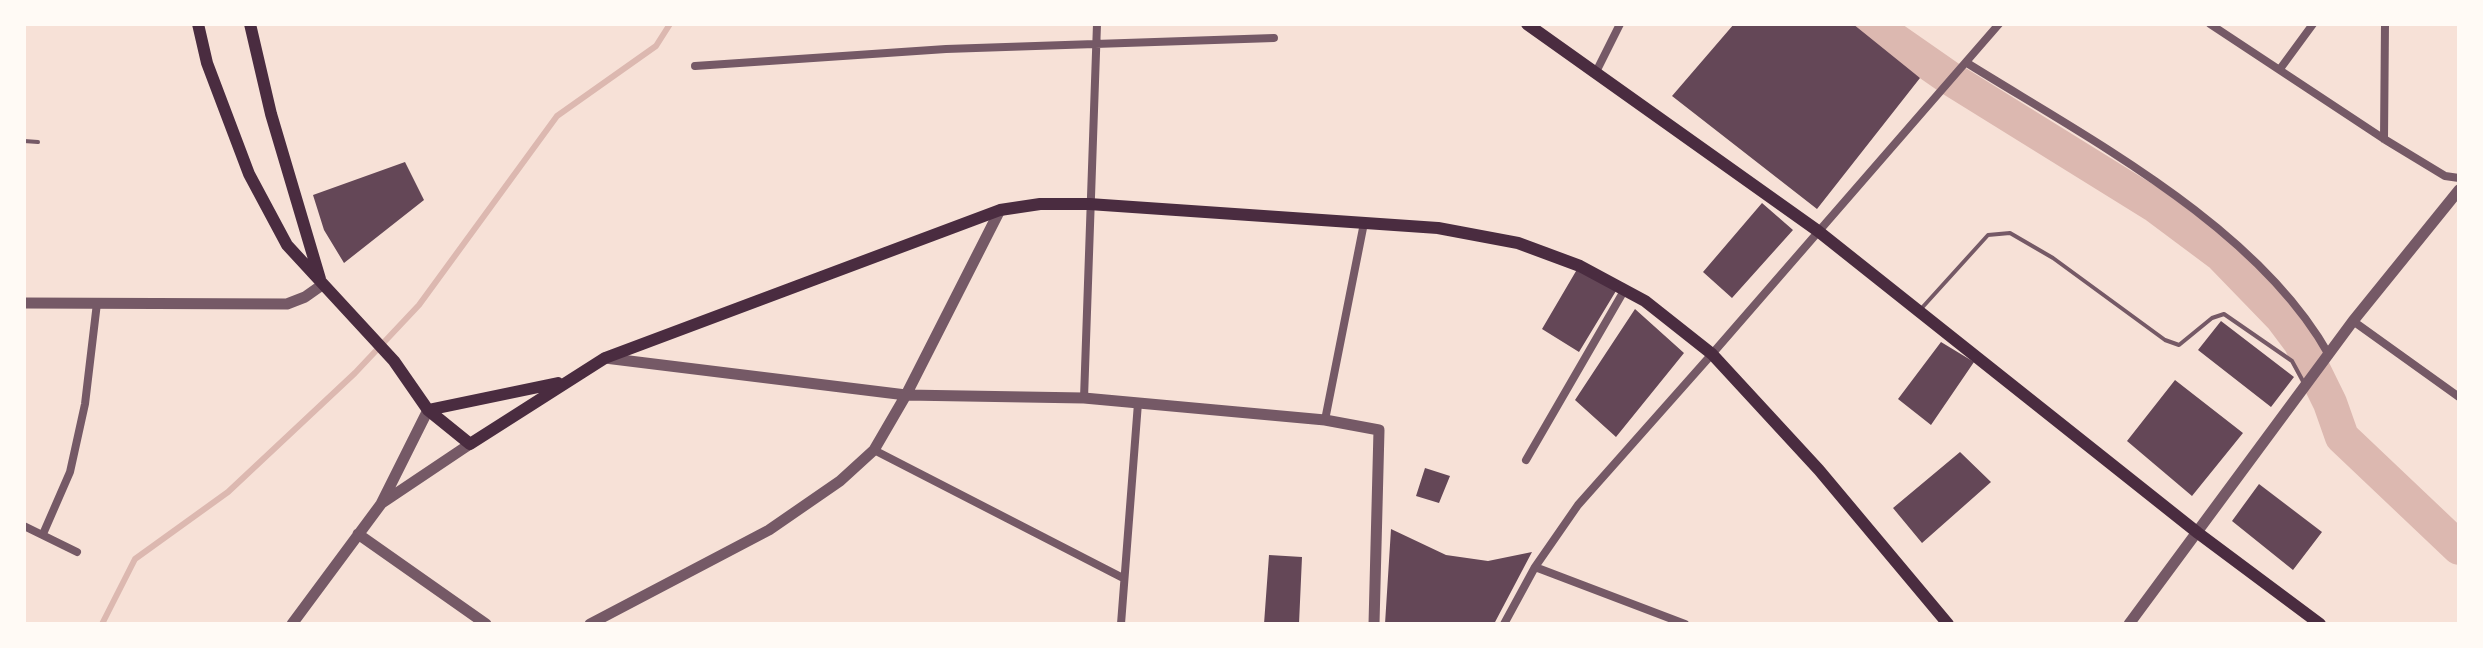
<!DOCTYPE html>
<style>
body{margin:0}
#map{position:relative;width:2483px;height:648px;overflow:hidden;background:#f7e1d7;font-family:Barlow,sans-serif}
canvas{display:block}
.frame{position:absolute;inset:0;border:26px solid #fffaf5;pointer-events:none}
</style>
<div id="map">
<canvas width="2483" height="648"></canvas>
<div class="frame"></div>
</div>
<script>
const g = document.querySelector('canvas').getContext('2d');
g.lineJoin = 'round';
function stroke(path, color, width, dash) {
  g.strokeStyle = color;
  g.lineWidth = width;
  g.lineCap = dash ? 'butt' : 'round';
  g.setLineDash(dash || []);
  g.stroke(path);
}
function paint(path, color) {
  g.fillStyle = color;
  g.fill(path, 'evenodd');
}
const stream = new Path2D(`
 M102,624L135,559L228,492L355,373L419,305L557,116L656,46L670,24`);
const river = new Path2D(`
 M1872,24L1951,79L2154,205L2221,255L2282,318L2300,342L2330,403L2342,437L2459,548`);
const building = new Path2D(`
 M1734,24H1853L1920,78L1817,209L1672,96Z
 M405,162L424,200L344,263L324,230L313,195Z
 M1762,203L1793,230L1732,298L1703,272Z
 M1579,266L1619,286L1579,352L1542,329Z
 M1635,309L1684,353L1616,437L1575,400Z
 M2221,321L2294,377L2271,407L2198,350Z
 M1941,342L1974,362L1931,425L1898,399Z
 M2175,380L2243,433L2192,496L2127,441Z
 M1960,452L1991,482L1922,543L1893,508Z
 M1425,468L1450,476L1439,503L1416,496Z
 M2259,484L2322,532L2293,570L2232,521Z
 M1391,529L1446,555L1488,561L1532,552L1494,624H1385Z
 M1269,555L1302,557L1299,624H1264Z`);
const service = new Path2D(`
 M24,141L38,142
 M1920,310L1988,235L2010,233L2053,258L2165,340L2179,345L2212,318L2224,314L2292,361L2304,383`);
const minor = new Path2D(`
 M2210,24L2384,139L2445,176L2459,178
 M1967,63C2089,139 2258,227 2329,355
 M695,66L946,49L1274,38
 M2280,69L2313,24
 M1595,74L1620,24
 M2384,139L2385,24
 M2353,321L2459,397
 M1084,398L1097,24
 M1325,420L1364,223
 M874,450L1123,578
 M1526,460L1625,289
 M24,526L77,552
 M43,534L70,472L85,404L97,303
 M1535,567L1685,624
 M1121,624L1138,403
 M1504,624L1535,567L1578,505L1712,354L1999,24`);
const tertiary = new Path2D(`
 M24,303L287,304L305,297L322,285
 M605,358L906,395L1084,398L1325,420L1379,430L1374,624
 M382,503L470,444
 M358,534L486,624
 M292,624L381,504L428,410
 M590,624L769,530L840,481L874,450L906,395L1000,210
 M2129,624L2353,321L2459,190`);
const secondary = new Path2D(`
 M198,24L207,63L249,174L287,245L394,361L428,410L470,444L605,358L1000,210L1040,204H1089L1438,228L1518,243L1580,266L1645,301L1712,354L1819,470L1948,624
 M250,24L271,114L320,279
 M1527,24L1818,231L2198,533L2320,624
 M428,410L558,383`);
stroke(stream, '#dcb8b0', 6);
stroke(river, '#dcb8b0', 34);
paint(building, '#644757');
stroke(service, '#755966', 4);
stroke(minor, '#755966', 8);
stroke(tertiary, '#755966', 11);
stroke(secondary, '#4a2c40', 12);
</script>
